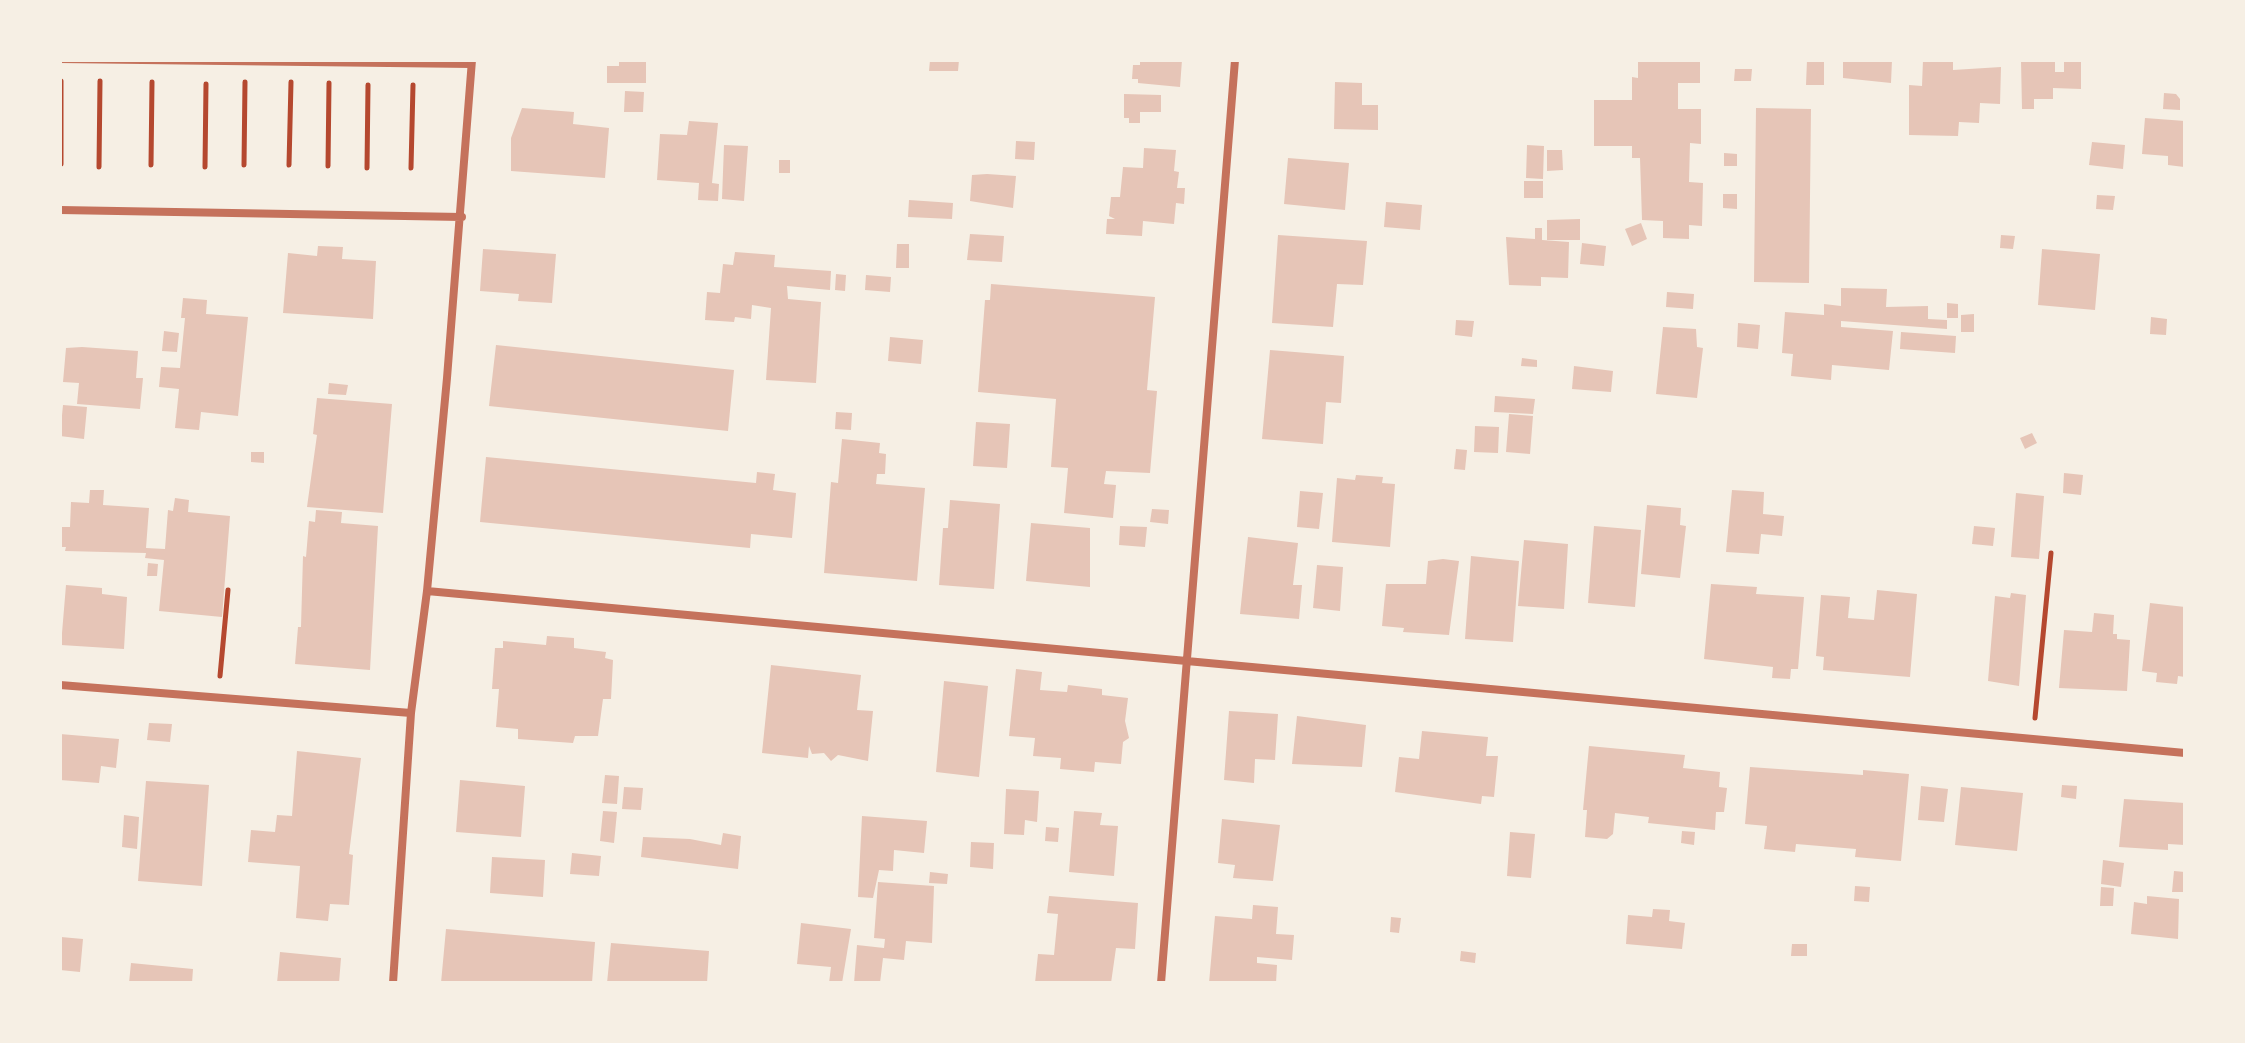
<!DOCTYPE html>
<style>
body{margin:0}
#map{position:relative;width:2245px;height:1043px;overflow:hidden;background:#f6efe4;font-family:"IBM Plex Serif",serif}
canvas{display:block}
.frame{position:absolute;inset:0;border:62px solid #f6efe4;pointer-events:none}
</style>
<div id="map">
<canvas width="2245" height="1043"></canvas>
<div class="frame"></div>
</div>
<script>
const g = document.querySelector('canvas').getContext('2d');
g.lineJoin = 'round';
function paint(path, color) {
  g.fillStyle = color;
  g.fill(path, 'evenodd');
}
function stroke(path, color, width, dash) {
  g.strokeStyle = color;
  g.lineWidth = width;
  g.lineCap = dash ? 'butt' : 'round';
  g.setLineDash(dash || []);
  g.stroke(path);
}
const building = new Path2D(`
 M619,60H646V83H607V66H619Z
 M930,60H959L958,71H929Z
 M1140,60H1182L1180,87L1138,83V79H1132L1133,65H1140Z
 M1638,60H1700V83H1678V109H1701V144L1690,143L1689,182L1703,183L1702,226L1689,225V239L1663,238V221L1642,220L1640,158H1632V146H1594V100H1632V77L1638,78Z
 M1807,60H1824V85H1806Z
 M1843,60H1892L1891,83L1843,78Z
 M1923,60H1953V70L2001,67L2000,104L1980,103L1979,123L1959,122L1958,136L1909,135V85L1922,86Z
 M2021,60H2055V72H2064V60H2081V89L2053,88V99H2034V109H2022Z
 M1735,69H1752L1751,81H1734Z
 M1335,82L1362,83V105H1378V130L1334,129Z
 M625,91L644,92L643,112H624Z
 M2164,93L2176,94L2180,99V110L2163,109Z
 M1124,94L1161,95V112H1140V123H1129V118H1124Z
 M522,108L574,112L573,124L609,128L605,178L511,171V138Z
 M1756,108L1811,109L1809,283L1754,282Z
 M2145,118L2185,121L2184,167L2168,165V156L2142,154Z
 M689,121L718,123L712,183L719,184L718,201L698,200L699,183L657,180L660,134L687,135Z
 M1016,141L1035,142L1034,160L1015,159Z
 M2092,142L2125,145L2123,169L2089,165Z
 M724,145L748,146L744,201L722,199Z
 M1527,145L1544,146L1543,179L1526,178Z
 M1144,148L1176,150L1174,171L1179,172L1177,188H1185L1184,204L1176,203L1174,224L1143,221L1142,236L1106,234L1107,219H1115L1109,216L1111,197H1120L1123,167L1143,168Z
 M1547,150H1562L1563,170L1547,171Z
 M1724,153L1737,154V166H1724Z
 M1288,158L1349,163L1345,210L1284,204Z
 M779,160H790V173H779Z
 M987,174L1016,176L1013,208L970,201L972,175Z
 M1524,181H1543V198H1524Z
 M1723,194H1737V209L1723,208Z
 M2097,195L2115,196L2113,210L2096,209Z
 M909,200L953,203L952,219L908,217Z
 M1386,202L1422,205L1420,230L1384,227Z
 M1580,219V240H1547V220Z
 M1641,223L1647,239L1632,246L1625,229Z
 M1535,228H1542V240L1569,242L1568,278L1541,277V286L1509,285L1506,237L1535,239Z
 M970,234L1004,236L1002,262L967,260Z
 M1278,235L1367,241L1363,285L1337,284L1333,327L1272,323Z
 M2001,235L2015,236L2013,249L2000,248Z
 M1582,243L1606,246L1604,266L1580,264Z
 M897,244H909V268H896Z
 M318,246L343,247L342,259L376,261L373,319L283,313L288,253L317,256Z
 M483,249L556,254L552,303L518,301L519,294L480,291Z
 M2042,249L2100,254L2095,310L2038,305Z
 M735,252L775,255L774,267L831,271L830,290L787,286L788,299L821,302L816,383L766,380L771,308L752,305L751,319L735,317L734,322L705,320L707,292L720,293L723,264L733,265Z
 M836,274L846,275L845,291L835,290Z
 M866,275L891,277L890,292L865,290Z
 M991,284L1155,297L1147,390L1157,391L1150,473L1106,471L1104,484L1116,485L1113,518L1064,513L1068,468L1051,467L1056,399L978,392L985,300H990Z
 M1841,288L1887,289L1886,307L1928,306V319L1947,320V329L1841,321V327L1893,331L1889,370L1832,365L1831,380L1791,376L1793,354L1782,353L1785,312L1824,315V304L1841,306Z
 M1667,292L1694,294L1693,309L1666,307Z
 M183,298L207,300L206,314L248,317L238,416L201,412L199,430L175,428L179,389L159,387L161,367L180,368L185,318H181Z
 M1947,303L1958,304V318H1947Z
 M1974,314V332H1961V315Z
 M2151,317L2167,319L2166,335L2150,334Z
 M1456,320L1474,321L1472,337L1455,335Z
 M1738,323L1760,325L1758,349L1737,347Z
 M1663,327L1696,329L1697,347L1703,348L1697,398L1656,394Z
 M164,331L179,333L177,352L162,351Z
 M1901,332L1956,336L1955,353L1900,349Z
 M890,337L923,340L921,364L888,361Z
 M496,345L734,370L728,431L489,406Z
 M82,347L138,351L136,378H143L140,409L77,404L79,383L63,382L66,348Z
 M1270,350L1344,356L1341,403L1326,402L1323,444L1262,439Z
 M1522,358L1537,360V367L1521,366Z
 M1574,366L1613,371L1611,392L1572,389Z
 M329,383L348,385L346,395L328,394Z
 M1495,396L1535,399L1533,414L1494,412Z
 M317,398L392,404L383,513L307,507L317,435L313,434Z
 M63,405L87,407L84,439L60,436Z
 M836,412L852,413L851,430L835,429Z
 M1509,414L1533,416L1530,454L1506,452Z
 M976,422L1010,424L1007,468L973,466Z
 M1475,426L1499,427L1498,453L1474,452Z
 M2032,433L2037,443L2025,449L2020,438Z
 M842,439L880,443L879,453L886,454L885,474H877L876,484L925,488L917,581L824,573L831,482L838,483Z
 M1456,449L1467,450L1465,470L1454,469Z
 M251,452H264V463L251,462Z
 M486,457L756,483L757,472L775,474L773,490L796,493L792,538L751,534L750,548L480,522Z
 M2064,473L2083,475L2081,495L2063,493Z
 M1356,475L1383,477L1382,483L1395,484L1390,547L1332,542L1337,478L1355,480Z
 M90,490H104L103,505L149,508L146,548L165,549L168,510L173,511L175,498L189,500L188,512L230,516L222,617L159,611L164,560L145,558L146,553L65,551L66,547H60V527H70L71,502L89,503Z
 M1732,490L1764,492L1763,514L1784,516L1782,536L1761,534L1759,554L1726,552Z
 M1300,491L1323,493L1319,529L1297,527Z
 M2016,493L2044,496L2039,559L2011,557Z
 M950,500L1000,504L994,589L939,585L943,528H948Z
 M1647,505L1681,508L1680,525L1686,526L1680,578L1641,574Z
 M1152,509L1169,510L1168,524L1150,522Z
 M316,510L342,512L341,523L378,526L370,670L295,664L298,627H301L303,556L306,557L309,521L315,522Z
 M1031,523L1090,528V587L1026,581Z
 M1120,526L1147,527L1145,547L1119,545Z
 M1594,526L1641,530L1635,607L1588,603Z
 M1974,526L1995,528L1993,546L1972,544Z
 M1248,537L1298,543L1293,585H1302L1299,619L1240,614Z
 M1524,540L1568,544L1564,609L1518,606Z
 M1471,556L1519,561L1513,642L1465,639Z
 M1443,559L1459,561L1449,635L1403,632L1404,628L1382,626L1386,584H1426L1428,561Z
 M148,563L158,564L157,576H147Z
 M1317,565L1343,567L1340,611L1313,608Z
 M1711,584L1757,587L1756,594L1804,597L1798,669H1791L1790,679L1772,678L1773,667L1704,659Z
 M66,585L102,588V594L127,597L124,649L61,645Z
 M1877,590L1917,594L1910,677L1823,670L1824,657L1816,656L1821,595L1850,597L1848,618L1874,620Z
 M2011,593L2026,595L2019,686L1988,681L1995,596L2010,598Z
 M2150,603L2185,607V677L2178,676L2177,684L2156,682L2157,673L2142,671Z
 M2094,613L2114,615L2113,634H2117V639L2130,640L2127,691L2059,688L2064,630L2092,632Z
 M547,636L574,638V648L606,652L605,658L613,660L611,699H603L598,736H575L573,743L518,739V729L496,727L499,689H492L495,648H503V641L546,645Z
 M771,665L861,675L857,710L873,711L868,761L838,755L831,761L824,753L812,754L809,746L808,758L762,753Z
 M1016,669L1042,672L1040,690L1067,692L1068,685L1102,689V695L1128,698L1125,721L1129,738L1123,742L1121,764L1095,762L1094,772L1060,769L1061,758L1033,756L1035,738L1009,736Z
 M944,681L988,686L979,777L936,772Z
 M1229,711L1278,714L1275,760L1255,759L1254,783L1224,780Z
 M1297,716L1366,725L1362,767L1292,764Z
 M149,723L172,724L170,742L147,740Z
 M1422,731L1488,737L1486,756H1498L1494,797L1482,796L1481,804L1395,792L1399,757L1419,759Z
 M60,734L119,739L116,768L101,766L99,783L60,780Z
 M1589,746L1685,755L1683,768L1720,772L1719,787L1727,788L1724,812H1716L1715,830L1648,823L1649,817L1615,813L1613,834L1607,839L1585,837L1587,810H1583Z
 M297,751L361,758L349,854L353,855L349,905L330,904L328,921L296,918L300,866L248,862L251,830L275,832L277,815L292,816Z
 M1750,767L1863,775V770L1909,774L1901,861L1855,857L1856,849L1796,844L1795,852L1764,849L1767,826L1745,824Z
 M605,775L619,776L617,804L602,803Z
 M460,780L525,786L521,837L456,832Z
 M146,781L209,785L202,886L138,881Z
 M2062,785L2077,786L2076,799L2061,797Z
 M1921,786L1948,789L1944,822L1918,820Z
 M624,787L643,788L641,810L622,809Z
 M1961,787L2023,793L2017,851L1955,845Z
 M1006,789L1039,791L1037,822L1025,820L1024,835L1004,834Z
 M2124,799L2185,803V845L2168,844V850L2119,847Z
 M603,811L617,812L614,843L600,841Z
 M1074,811L1102,813L1100,825L1118,826L1114,876L1069,872Z
 M124,815L139,817L137,849L122,847Z
 M862,816L927,821L924,853L894,850L893,871L879,870L873,898L858,897Z
 M1222,819L1280,825L1273,881L1233,878L1235,865L1218,863Z
 M1046,827L1059,828L1058,842L1045,841Z
 M1682,831L1695,832L1694,845L1681,843Z
 M1510,832L1535,834L1531,878L1507,876Z
 M723,833L741,836L738,869L641,857L643,837L690,839L721,845Z
 M971,842L994,843L993,869L970,867Z
 M572,853L601,856L599,876L570,874Z
 M492,857L545,860L543,897L490,893Z
 M2103,860L2124,863L2121,887L2101,884Z
 M2174,871L2185,872V892H2172Z
 M930,872L948,874L947,884L929,883Z
 M878,882L934,886L932,943L906,941L904,960L883,958L880,983H854L857,945L884,948L885,939L874,938Z
 M1855,886L1870,887L1869,902L1854,901Z
 M2101,887L2114,888L2113,906H2100Z
 M1049,896L1138,903L1135,949L1116,948L1111,983H1035L1038,954L1054,955L1058,914L1047,913Z
 M2147,896L2179,899L2178,939L2131,934L2134,902L2147,904Z
 M1253,905L1278,907L1276,934L1294,935L1292,960L1257,957V963L1277,965L1276,983H1209L1215,916L1252,919Z
 M1653,909L1670,910L1669,921L1685,923L1682,949L1626,944L1628,915L1652,917Z
 M1391,917L1401,918L1399,933L1390,932Z
 M801,923L851,929L842,983H829L831,967L797,964Z
 M446,929L595,942L592,983H441Z
 M61,937L83,939L80,972L60,970Z
 M611,943L709,951L707,983H607Z
 M1792,944H1807V956H1791Z
 M1461,951L1476,953L1475,963L1460,961Z
 M280,952L341,958L339,983H277Z
 M131,963L193,969L192,983H129Z`);
const path = new Path2D(`
 M61,164V81
 M151,165L152,82
 M244,165L245,82
 M289,165L291,82
 M328,166L329,83
 M99,167L100,81
 M205,167L206,84
 M367,168L368,85
 M411,168L413,85
 M220,676L228,590
 M2035,718L2051,553`);
const service = new Path2D(`
 M60,60L471,65`);
const minor = new Path2D(`
 M60,210L462,217
 M427,591L2185,753
 M60,685L411,713
 M393,983L411,713L427,591L447,378L472,60
 M1161,983L1235,60`);
paint(building, '#e6c5b7');
stroke(path, '#b5482f', 5);
stroke(service, '#c5725c', 6);
stroke(minor, '#c5725c', 8);
</script>
